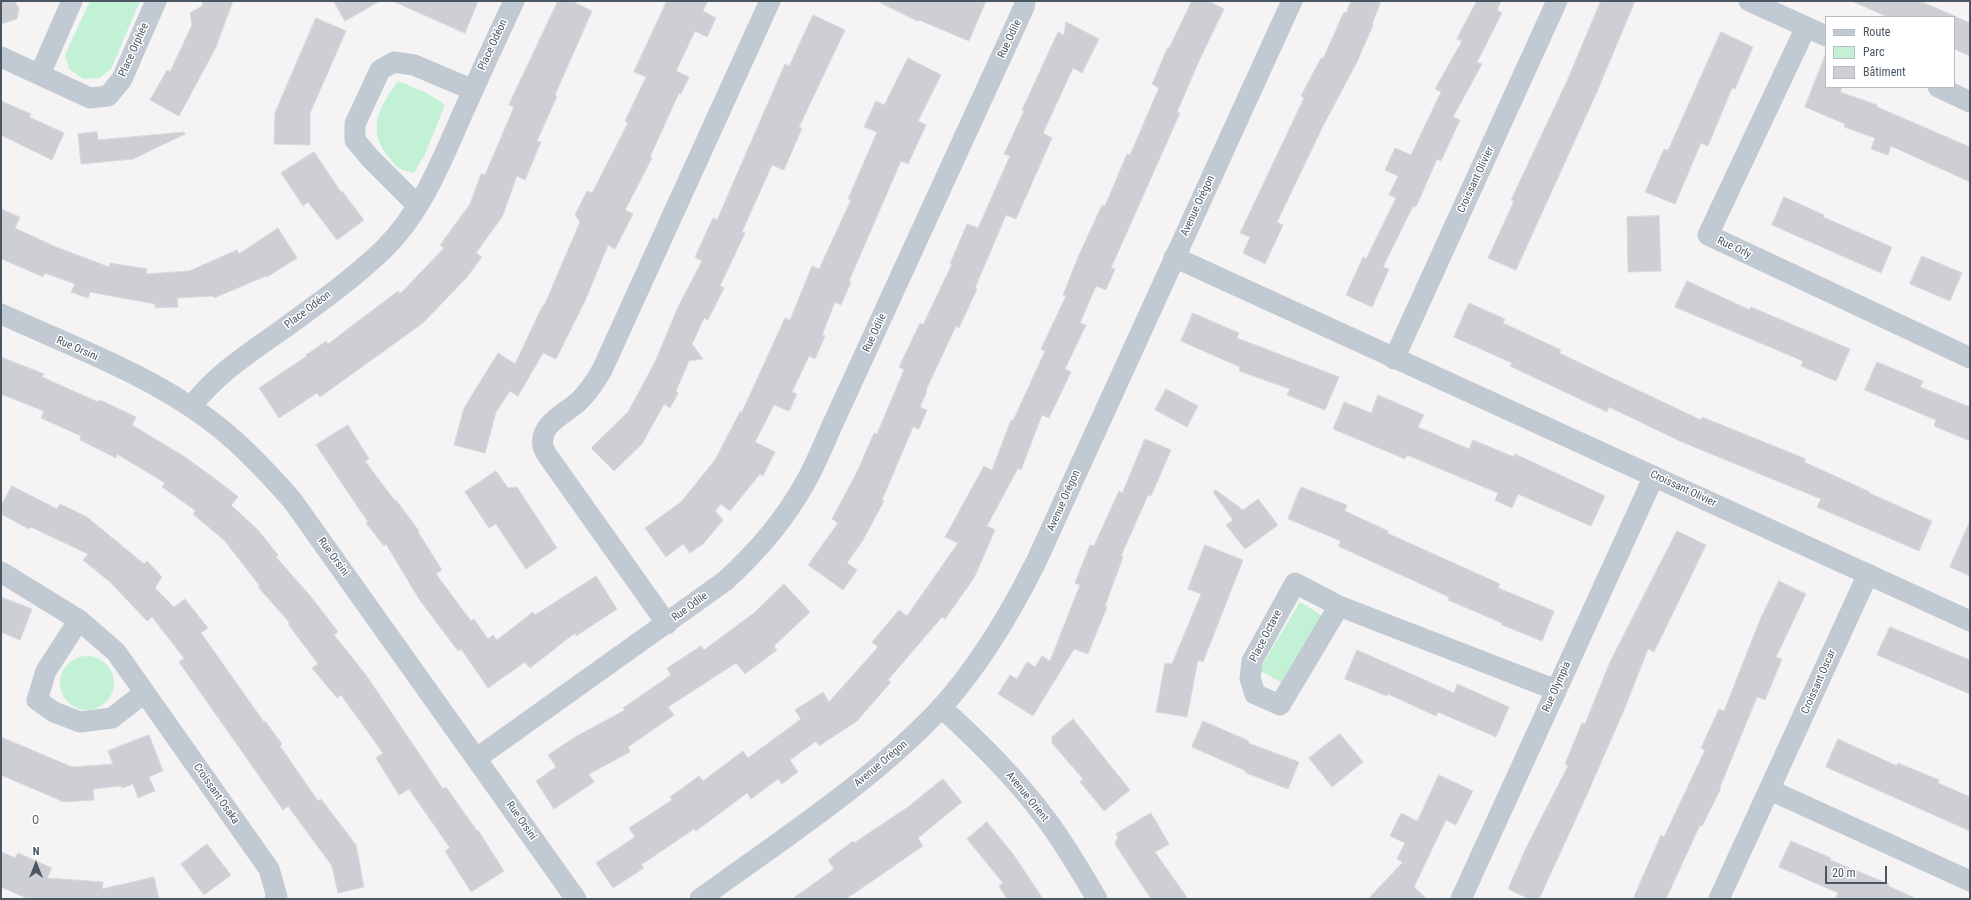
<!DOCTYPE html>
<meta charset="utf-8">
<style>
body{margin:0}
#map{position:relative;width:1971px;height:900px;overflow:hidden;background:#f5f3f3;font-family:"Roboto Condensed",sans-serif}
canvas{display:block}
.frame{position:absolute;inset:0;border:2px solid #4a5661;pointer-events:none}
.legend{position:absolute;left:1825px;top:16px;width:130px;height:72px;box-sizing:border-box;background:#fff;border:1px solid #b7bbc0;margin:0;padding:5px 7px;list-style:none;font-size:12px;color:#4a5661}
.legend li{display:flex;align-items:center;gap:8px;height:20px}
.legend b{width:20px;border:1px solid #b7bbc0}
.north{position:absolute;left:16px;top:844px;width:40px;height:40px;-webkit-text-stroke:3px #fff;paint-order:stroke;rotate:0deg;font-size:11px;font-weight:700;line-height:16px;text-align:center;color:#4a5661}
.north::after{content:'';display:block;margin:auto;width:14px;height:18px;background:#4a5661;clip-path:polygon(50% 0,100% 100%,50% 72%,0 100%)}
.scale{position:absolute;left:1825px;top:866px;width:62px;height:18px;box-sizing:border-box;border:2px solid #4a5661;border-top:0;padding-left:5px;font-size:12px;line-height:14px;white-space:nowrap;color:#4a5661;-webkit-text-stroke:3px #fff;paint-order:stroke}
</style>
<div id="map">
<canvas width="1971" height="900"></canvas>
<div class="frame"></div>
<ul class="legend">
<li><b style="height:5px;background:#c1cad2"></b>Route</li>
<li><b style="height:11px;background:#c3f1d5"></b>Parc</li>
<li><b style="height:11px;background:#cdcfd5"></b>Bâtiment</li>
</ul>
<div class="north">N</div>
<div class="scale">20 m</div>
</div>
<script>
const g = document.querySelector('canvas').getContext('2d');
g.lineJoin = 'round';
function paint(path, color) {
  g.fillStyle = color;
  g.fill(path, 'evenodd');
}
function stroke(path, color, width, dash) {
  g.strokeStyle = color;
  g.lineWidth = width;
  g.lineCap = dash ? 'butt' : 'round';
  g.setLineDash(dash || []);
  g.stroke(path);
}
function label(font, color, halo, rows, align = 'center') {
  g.font = font + ' "Roboto Condensed",sans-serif';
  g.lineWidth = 3;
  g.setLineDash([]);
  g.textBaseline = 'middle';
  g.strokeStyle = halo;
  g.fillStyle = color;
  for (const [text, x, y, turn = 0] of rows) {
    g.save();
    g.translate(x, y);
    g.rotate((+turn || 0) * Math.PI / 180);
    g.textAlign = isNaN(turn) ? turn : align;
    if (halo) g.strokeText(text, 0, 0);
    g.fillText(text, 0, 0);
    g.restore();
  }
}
const green = new Path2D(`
 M90,1H140L111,69L99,78L83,79L69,69L65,55Z
 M398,81L427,93L445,105L425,154L414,173C397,169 398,168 387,155C366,128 381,105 398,81Z
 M1300,602L1323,616L1282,683L1259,670Z
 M60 683a27 27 0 1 1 54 0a27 27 0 1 1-54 0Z`);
const building = new Path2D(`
 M1,1H14L19,8L17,19L1,24Z
 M203,1H233L216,47L179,116L150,100L167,70L170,72L192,25L190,13L202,6Z
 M334,1H380L345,21Z
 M393,1H478L465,33Z
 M558,1H572L592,11L555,95L557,96L537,141L541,142L525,180L517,176L502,217L476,253L482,257L467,277L423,323L320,397L317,393L279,418L259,388L307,356L306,355L326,341L328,344L398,291L400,294L444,248L440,245L470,204L481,174L485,175L514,107L509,105Z
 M667,1H708L703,11L716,18L707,37L695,31L676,71L689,77L681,94L679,93L650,157L652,158L625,210L633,214L615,249L608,245L585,301L556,359L543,353L518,396L510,391L496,412L485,453L454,445L464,408L498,353L515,364L543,305L544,306L580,222L575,215L587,191L592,193L628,123L625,121L646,77L634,72Z
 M877,1H986L969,41L919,20L918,21Z
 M1192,1H1208L1224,9L1199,61L1177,112L1180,113L1111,268L1115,269L1106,290L1096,286L1080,323L1086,325L1065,369L1071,372L1049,418L1042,415L1021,470L1018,468L987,526L995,530L974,578L945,619L942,617L888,680L891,682L857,721L819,746L816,741L790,760L798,772L782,784L778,779L751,799L747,793L696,831L694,829L641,865L644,868L613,888L596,863L635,837L629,828L672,800L670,797L699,776L703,781L743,751L748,758L801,719L795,710L823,692L829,702L878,647L872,642L899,610L907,616L958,543L945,537L984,466L992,470L1011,420L1013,421L1045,351L1041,349L1066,296L1063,295L1079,255L1102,205L1105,206L1127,154L1130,155L1159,88L1152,84L1168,47L1169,48Z
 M1351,1H1381L1372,24L1373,25L1357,62L1323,126L1277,222L1283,225L1265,264L1243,253L1250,237L1240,233L1304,98L1301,96L1321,58L1323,59L1344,12L1346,13Z
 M1477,1H1501L1497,10L1502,13L1477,62L1482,64L1453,117L1460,120L1441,161L1437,159L1416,207L1413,206L1383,267L1389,269L1372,307L1346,295L1363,257L1366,259L1396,198L1389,195L1398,176L1385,170L1395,148L1411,155L1441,92L1435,89L1462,41L1457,39Z
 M1601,1H1635L1596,94L1516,270L1488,258L1514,201L1511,200L1567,81Z
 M1852,1H1920L1957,17H1956L1970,23V56L1954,49V17H1888Z
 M813,15L845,30L799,127L802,128L784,170L772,165L742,232L745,233L720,286L724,288L708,320L704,318L692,344L703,359L689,361L676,391L678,393L670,408L664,404L642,444L614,471L591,448L628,412L655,362L679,305L702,261L695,257L713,218L717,220L785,64L789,66Z
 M316,18L346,31L310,113V145L274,144L275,113Z
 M1066,22L1099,39L1082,73L1073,68L1043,133L1052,138L1016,219L1006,215L975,288L977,289L959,328L956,326L926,390L927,391L920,407L927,410L919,429L913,427L882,500L884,501L863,540L847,563L857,570L843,590L808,565L838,523L832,519L858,470L874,433L877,434L904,370L899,367L920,323L923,325L952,264H950L967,224L978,228L1010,156L1004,154L1024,111L1022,110L1058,32L1064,35Z
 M1721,32L1753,47L1735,89L1732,88L1708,146L1701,143L1675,204L1645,192L1664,149L1668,150Z
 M1825,56L1826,87H1842L1840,92L1877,105V107L1970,147V182L1891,146L1888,155L1871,149L1875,138L1844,127L1845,124L1805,107Z
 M908,58L941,75L918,121L926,125L908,164L901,161L849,281L851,282L841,305L835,302L822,335L825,336L815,359L809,356L792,392L797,394L789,411L774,405L755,442L775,452L763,476L760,474L730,511L721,504L715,511L723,520L704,543L690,553L683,544L666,557L645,528L681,502L715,460L740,412H742L785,318L790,320L812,266L819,269L851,200L848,199L877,132L864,127L876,101L884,105Z
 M1,101L31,114L29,117L64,133L52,160L1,135Z
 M97,132L98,140L184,132L185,134L133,159L81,164L78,134Z
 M314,152L341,192L342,191L364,220L337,240L308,202L303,206L281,173Z
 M1784,197L1824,215L1823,217L1892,247L1881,273L1772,225Z
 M1,209L20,217L15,228L56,247L109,267L110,263L147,269L146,274L189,271L237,250L239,254L278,228L297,258L267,277L266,276L214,298L213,296L177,298L178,307L155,308V304L90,292L88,298L71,292L75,284L45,273L43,277L2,259L1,262Z
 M1659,216L1661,271L1628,272L1627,217Z
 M1922,256L1962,273L1950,301L1910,284Z
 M1687,281L1750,310L1751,307L1850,349L1836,381L1801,366L1803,361L1675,307Z
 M1469,303L1505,319L1503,323L1561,350L1559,353L1701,420L1702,417L1806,459L1804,462L1870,492L1869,493L1932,521L1919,551L1817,507L1821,499L1682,442L1609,407L1607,412L1510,366L1512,363L1454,337Z
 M1193,313L1239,333L1237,338L1339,377L1325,410L1287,395L1290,389L1239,371L1240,367L1181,341Z
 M1,357L44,374L42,377L98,402L100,400L136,417L132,425L185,457L221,483L238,497L231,505L258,530L278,555L276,557L312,598L338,632L334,635L366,675L443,789L446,787L477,831L478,830L504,871L471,892L445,851L450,848L409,789L399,795L376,758L383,753L341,695L337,698L312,668L318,664L288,624L290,623L258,587L260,586L224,540L193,514L196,511L162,487L165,483L117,454L116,458L80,440L81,436L41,418L44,411L1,394Z
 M1877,362L1923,381L1920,387L1970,407V441L1934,426L1936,420L1865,390Z
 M1166,389L1198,406L1187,427L1155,410Z
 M1378,395L1424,415L1418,427L1469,449L1473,440L1514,457L1515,454L1605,496L1591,526L1518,494L1512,508L1495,500L1498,493L1407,455L1405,459L1333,429L1344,402L1371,413Z
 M348,425L369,459L365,461L395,501L396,500L419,531L418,532L442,570L436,574L471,621L474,619L488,639L493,635L497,640L533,612L535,615L596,576L617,609L576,636L575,633L530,668L525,662L488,688L461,649L458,651L419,599L386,544L384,546L366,523L368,522L316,445Z
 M1145,439L1171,450L1151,496L1148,495L1121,556L1123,557L1105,606L1107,607L1088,654L1074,649L1033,716L998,694L1010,675L1017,679L1027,662L1035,667L1042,656L1050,661L1080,585L1075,583L1090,545L1094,546L1119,491L1122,493Z
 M496,471L508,488L517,487L557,548L526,569L496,524L489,528L465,492Z
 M12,486L57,509L60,504L87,517L144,564L147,561L162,577L155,588L174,607L185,599L208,628L201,633L264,722L265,721L282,744L280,746L318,801L321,799L356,845L364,887L338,893L332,866L288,806L283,810L179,662L184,658L152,617L147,621L110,582L83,560L88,554L31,527L29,529L1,514V506Z
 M1301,487L1347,505L1345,511L1388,531L1387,533L1500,584L1498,588L1554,611L1542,641L1502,625V623L1448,600L1449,597L1338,546L1341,541L1288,519Z
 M1216,490L1243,510L1258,499L1278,525L1245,549L1226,525L1233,520L1213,492Z
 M1970,521V576L1950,567Z
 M1677,531L1706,545L1654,652L1648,649L1624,710L1585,799L1539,899H1529L1508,889L1527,846L1568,766L1565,764L1582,723L1585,724L1610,662Z
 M1205,545L1243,560L1203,662L1198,660L1187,717L1156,712L1165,663L1172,664L1201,594L1188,589Z
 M1779,581L1806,594L1776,657L1782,659L1765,700L1757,697L1720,787L1721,788L1702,826L1700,825L1666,899H1633L1661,835L1664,837L1705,750L1701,748L1719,709L1724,711L1760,620Z
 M784,584L810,612L774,646L777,650L745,674L736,663L668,707L674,715L628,747L630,752L589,774L594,782L554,809L536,781L556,767L548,755L575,737L625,710L623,708L671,675L667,668L701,646L704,650L754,613Z
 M1,597L32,609L20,640L1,632Z
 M1890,627L1970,660V694L1877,655Z
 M1357,650L1454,693L1457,684L1509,707L1496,737L1438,712L1436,716L1388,694L1387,696L1345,679Z
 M1073,719L1130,790L1104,811L1080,782L1083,779L1052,743V737Z
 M1203,721L1249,741L1248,743L1299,762L1288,789L1246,773V771L1192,747Z
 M1340,734L1363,762L1332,787L1309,758Z
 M149,735L163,771L149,777L155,791L138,798L133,784L122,788L121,786L93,789L94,800L64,802L1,775V737L72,767L113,764L108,751Z
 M1838,739L1897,766L1898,763L1939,780L1938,783L1970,797V831L1826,767Z
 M1439,775L1473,791L1456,825L1446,820L1414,887L1427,899H1368L1403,862L1397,859L1405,843L1390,836L1401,813L1417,821Z
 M943,779L962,802L918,838L923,846L846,899H792L834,869L828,860L853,841L854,843L908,807Z
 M1151,813L1169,844L1155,852L1188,899H1151L1115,844L1118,837L1116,834Z
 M987,822L1013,854L1043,899H1007L999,886L1003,883L967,839Z
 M1791,841L1831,858L1830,860L1889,884L1888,886L1917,899H1835L1838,893L1779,867Z
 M207,844L231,875L204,895L181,864Z
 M1,852L15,858L18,853L52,868L47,878L103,882L102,889L154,877L159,899H28L1,887Z`);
const minor = new Path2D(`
 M1749,1L1826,36
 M1806,27L1708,235L1970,358
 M1,57L90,98L108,96L122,79L156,1
 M40,74L72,1
 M1938,87L1970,102
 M417,205L370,158L355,140V124L380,70L394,62L414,65L473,90
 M1174,257L1970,621
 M1,314C76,348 157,377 221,429C247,450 270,475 292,500L576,899
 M1394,359L1557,1
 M191,407C216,374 249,353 283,329C317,304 353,279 384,249C423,211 443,157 465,108C481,72 497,37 514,1
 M1,572L79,620L116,652L269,869L277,897L275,899
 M1339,606L1280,705L1255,694L1250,678L1252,661L1295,583L1339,606L1556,690
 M79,620L46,671L37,700L54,712L80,722L112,718L144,693
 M667,624L552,462C549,458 544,451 543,446C539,424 565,414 578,402C588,393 595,382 602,370L770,1
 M941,707C979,742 1016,778 1046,819C1065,844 1081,872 1097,899
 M477,758L725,581C757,552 784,521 805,483C815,466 822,448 830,430L1024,7L1025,1
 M1770,790L1970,881
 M700,899C782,839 870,783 940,709C979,666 1010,614 1036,562L1292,1
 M1461,899L1654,476
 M1719,899L1868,574`);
const streetNames = [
 ["Rue Odile",1010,39,-65],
 ["Place Odéon",493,45,-65],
 ["Place Orphée",134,50,-66],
 ["Croissant Olivier",1476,180,-65],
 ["Avenue Orégon",1198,206,-65],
 ["Rue Orly",1734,248,25],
 ["Place Odéon",308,310,-37],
 ["Rue Odile",875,333,-65],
 ["Rue Orsini",77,349,24],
 ["Croissant Olivier",1683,489,25],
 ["Avenue Orégon",1064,501,-66],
 ["Rue Orsini",333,557,54],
 ["Rue Odile",690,607,-36],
 ["Place Octave",1266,636,-63],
 ["Croissant Oscar",1819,682,-66],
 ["Rue Olympia",1557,687,-66],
 ["Avenue Orégon",881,764,-40],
 ["Croissant Osaka",216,794,55],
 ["Avenue Orient",1027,797,51],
 ["Rue Orsini",521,821,55]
];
const neighbourhoodNames = [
 ["O",36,821]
];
paint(green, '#c3f1d5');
paint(building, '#cdcfd5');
stroke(building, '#d7d9de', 1);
stroke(minor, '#c1cad2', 21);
label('11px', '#4a5661', '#fff', streetNames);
g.letterSpacing = '1px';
label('12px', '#5f6368', '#fff', neighbourhoodNames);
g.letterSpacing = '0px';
</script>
